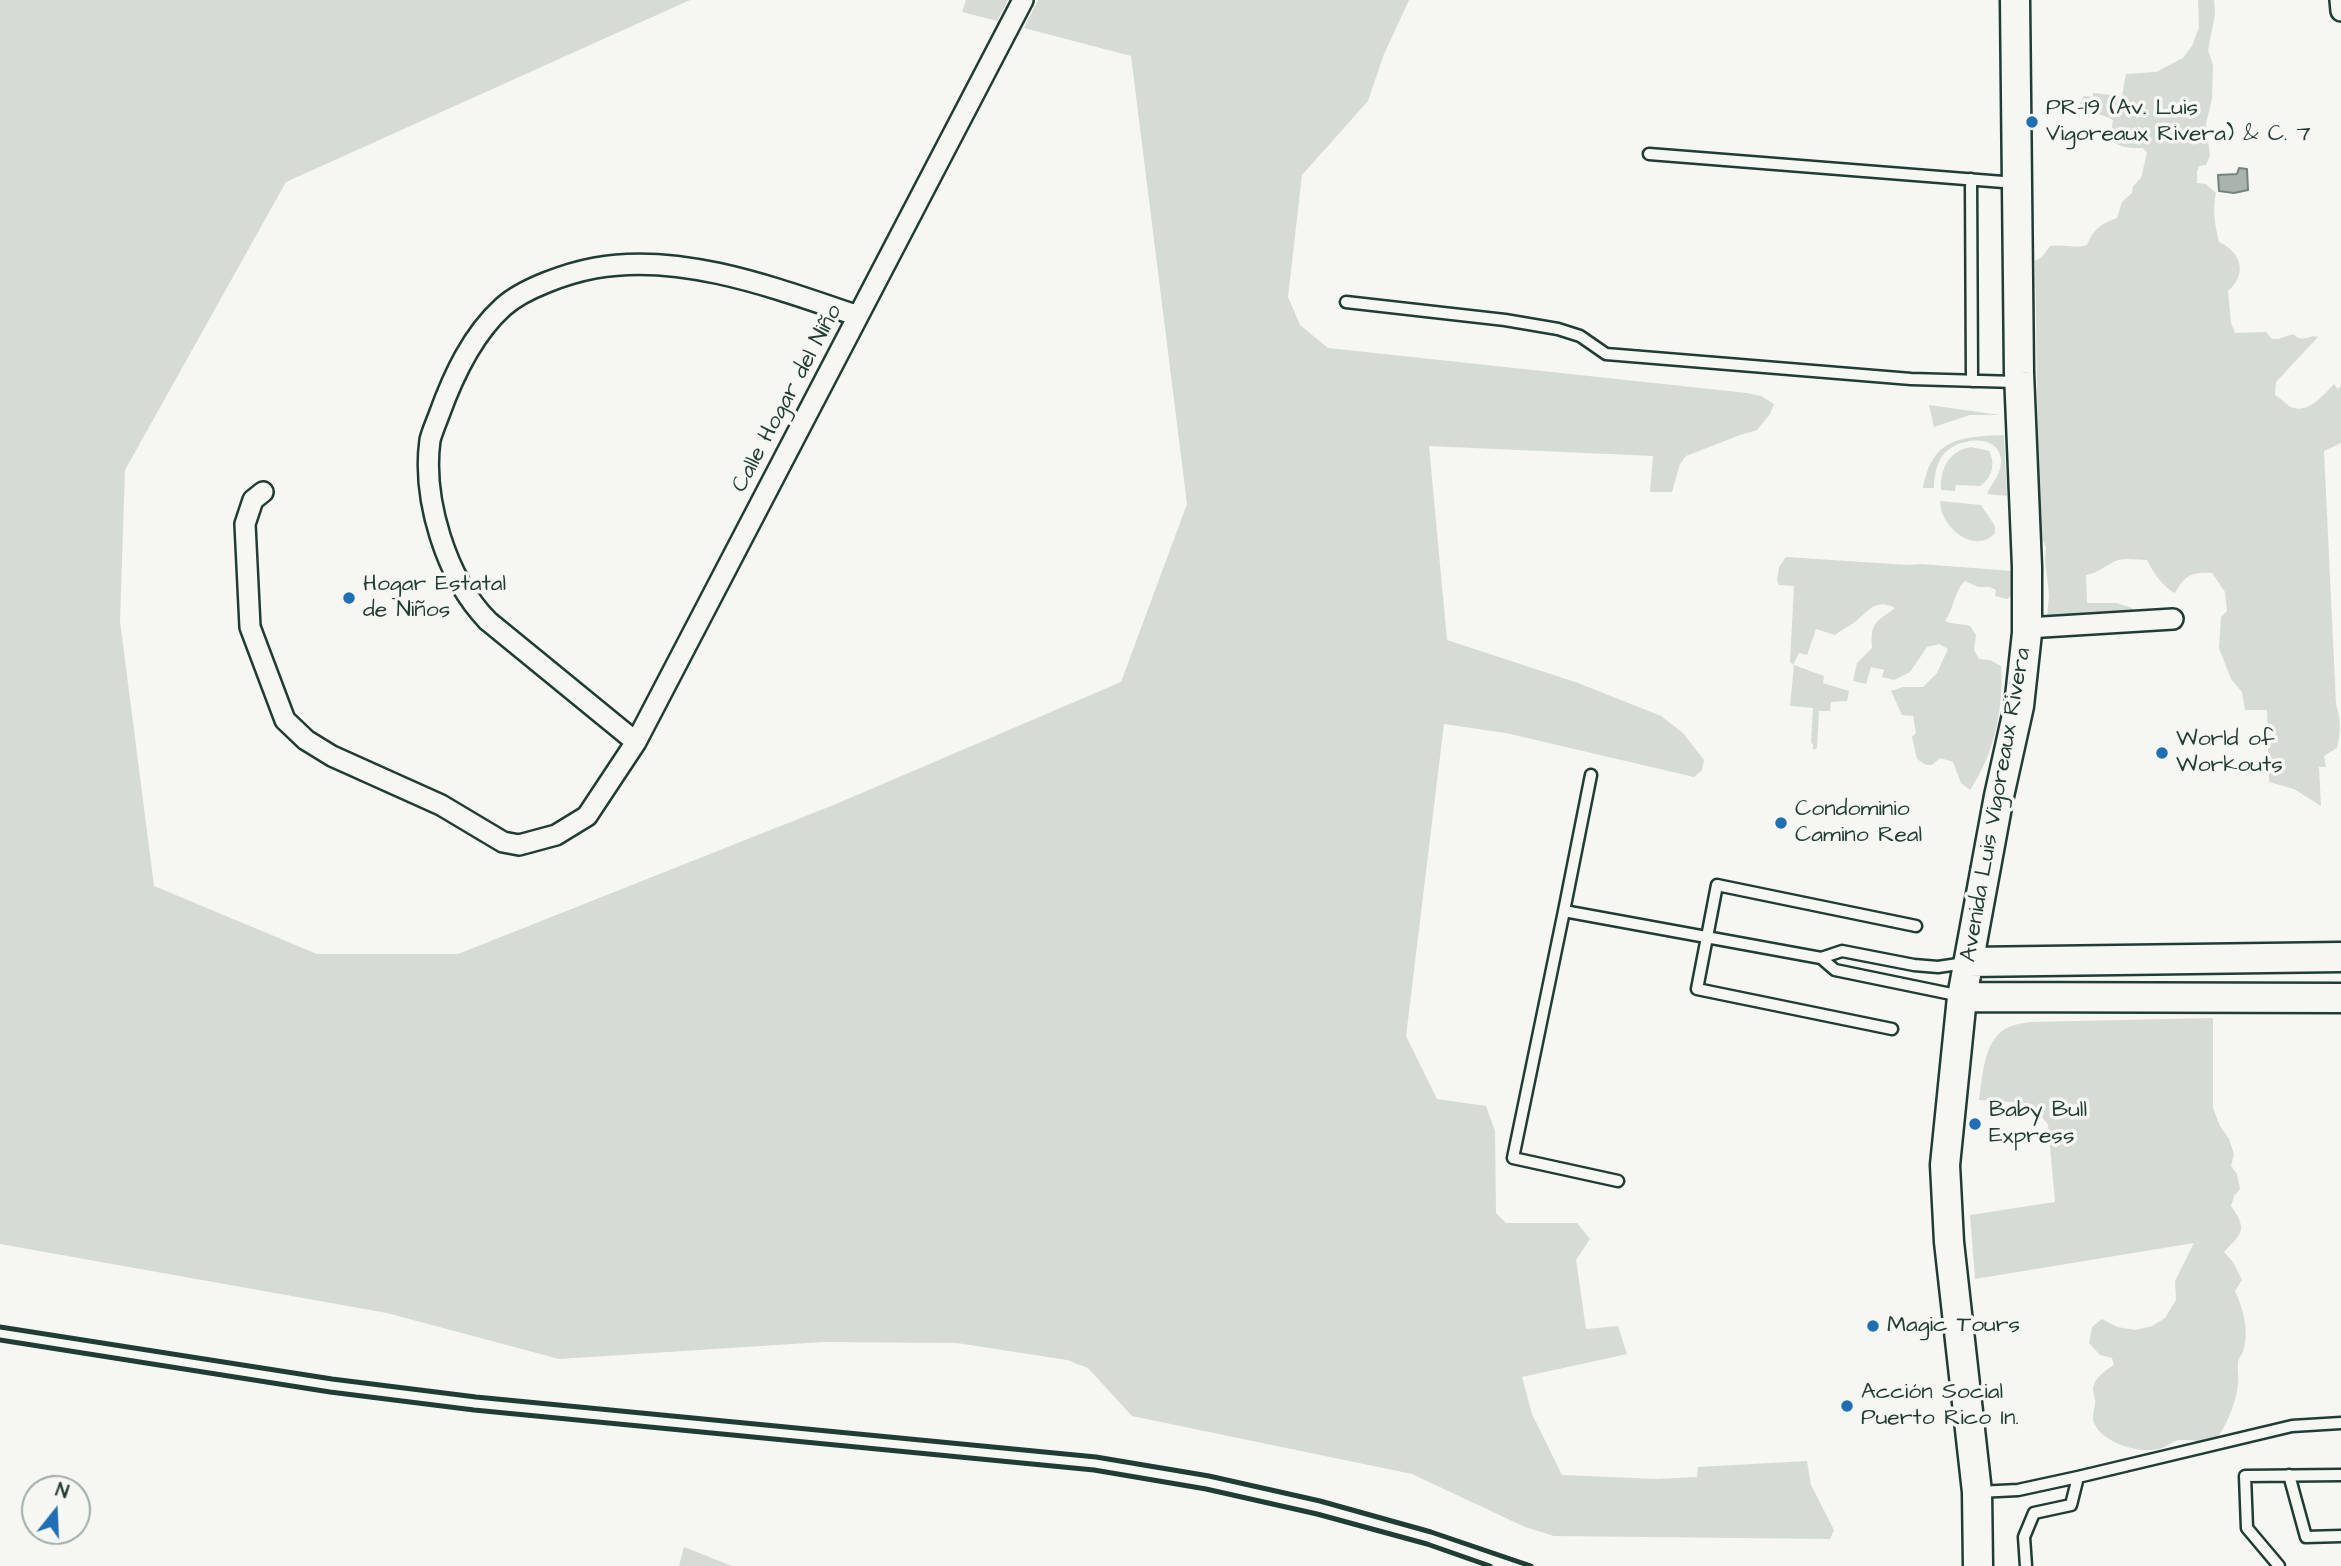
<!DOCTYPE html>
<meta charset="utf-8">
<style>
body{margin:0}
#map{position:relative;width:2341px;height:1566px;overflow:hidden;background:#f6f6f2;font-family:"Architects Daughter",sans-serif}
canvas{display:block}
.north{position:absolute;left:21px;top:1475px;width:70px;height:70px;box-sizing:border-box;background:#f6f6f2;border:2px solid #a0aca6;border-radius:50%;rotate:18deg;font-size:19px;font-weight:700;line-height:28px;text-align:center;color:#1f3d34}
.north::after{content:'';display:block;margin:auto;width:24px;height:32px;background:#1f6fb2;clip-path:polygon(50% 0,100% 100%,50% 72%,0 100%)}
</style>
<div id="map">
<canvas width="2341" height="1566"></canvas>
<div class="north">N</div>
</div>
<script>
const g = document.querySelector('canvas').getContext('2d');
g.lineJoin = 'round';
function paint(path, color) {
  g.fillStyle = color;
  g.fill(path, 'evenodd');
}
function stroke(path, color, width, dash) {
  g.strokeStyle = color;
  g.lineWidth = width;
  g.lineCap = dash ? 'butt' : 'round';
  g.setLineDash(dash || []);
  g.stroke(path);
}
function label(font, color, halo, rows, align = 'center') {
  g.font = font + ' "Architects Daughter",sans-serif';
  g.lineWidth = 7;
  g.setLineDash([]);
  g.textBaseline = 'middle';
  g.strokeStyle = halo;
  g.fillStyle = color;
  for (const [text, x, y, turn = 0] of rows) {
    g.save();
    g.translate(x, y);
    g.rotate((+turn || 0) * Math.PI / 180);
    g.textAlign = isNaN(turn) ? turn : align;
    if (halo) g.strokeText(text, 0, 0);
    g.fillText(text, 0, 0);
    g.restore();
  }
}
const green = new Path2D(`
 M0,0H690L286,182L125,470L120,621L154,886L317,954H458L836,804L1121,682L1187,504L1131,56L1024,28L1038,0H1409L1384,54L1368,101L1302,175L1288,297L1300,325L1328,348L1747,393L1761,396L1774,404L1770,414L1757,430L1740,435L1686,456L1680,464L1672,492H1650L1653,456L1429,446L1447,640L1578,683L1661,716L1683,733L1704,760L1702,770L1694,777L1506,733L1444,724L1406,1036L1437,1099L1486,1106L1495,1131L1496,1213L1506,1223H1577L1590,1239L1576,1260L1586,1329L1618,1326L1627,1354L1522,1377L1532,1414L1562,1475L1657,1479L1697,1477L1698,1467L1807,1461L1811,1485L1834,1530L1830,1539L1554,1536L1525,1527L1412,1474L1132,1416L1088,1368L1067,1360L957,1343L823,1342L559,1359L387,1313L0,1244Z
 M966,0H1008L997,21L962,12Z
 M2198,0H2214L2215,14L2208,50L2213,65L2212,99L2206,123L2210,156L2206,165L2199,166L2197,171V183L2206,184L2216,193C2212,212 2215,223 2219,242C2241,252 2248,274 2228,291L2231,323L2235,333L2266,332L2272,339H2278L2293,334C2299,340 2305,339 2313,336L2318,337L2276,382L2275,395C2280,398 2284,402 2289,406C2306,416 2323,396 2334,384L2338,389L2341,386V443L2324,451L2336,704C2341,720 2341,732 2337,748L2324,756L2326,767H2319L2321,806L2294,789L2269,782L2267,710H2245L2242,692L2231,679L2219,648L2221,617L2227,611L2225,592L2212,573C2192,572 2185,575 2175,593C2164,588 2152,571 2147,560C2138,560 2127,558 2118,560C2107,564 2097,574 2086,575L2087,603H2117L2132,608L2134,613L2059,618L2047,617L2049,595L2045,559L2046,547L2036,525L2039,513L2035,261L2042,257L2050,246C2064,244 2075,249 2087,245C2094,228 2101,224 2117,218L2122,202L2132,193L2133,186L2141,178L2147,153L2143,148C2129,148 2120,149 2110,138L2113,120C2101,113 2091,115 2080,104L2084,96L2093,97V93L2122,96L2126,74L2156,72L2183,58L2192,46L2199,27Z
 M1929,405L2000,415H1970L1934,427Z
 M2004,435L2007,496L1987,494C1992,482 2002,474 2001,459C1997,431 1954,439 1942,456C1936,465 1934,478 1934,488H1923C1932,438 1960,437 2004,435Z
 M1971,447L1989,451C1996,464 1992,478 1980,486L1956,485L1955,491L1941,490C1940,468 1949,451 1971,447Z
 M1940,501L1981,505L1995,526V533C1974,556 1940,526 1940,501Z
 M1786,557L1908,565L1921,564L2012,571L2013,594L2007,599L1995,596L1996,590L1990,587H1978L1965,581C1954,591 1954,609 1945,621C1953,625 1961,623 1970,626L1976,635L1974,650L1979,659L1990,660L2001,666C2004,709 1994,754 1970,790L1961,783L1953,762L1940,758L1932,765H1926L1917,759L1912,737L1916,733L1913,716L1902,715L1891,691L1903,687H1923L1937,673L1948,649L1939,644L1927,647L1910,672L1894,680L1882,677L1884,670L1871,667L1866,684L1853,681L1857,663L1872,648C1870,621 1877,622 1895,608C1876,598 1869,610 1855,622C1848,627 1841,630 1835,635L1816,629L1807,655L1799,653L1793,665L1790,662L1794,586L1779,585L1777,581L1779,567Z
 M1794,665L1824,676L1823,683L1849,691L1847,701L1831,702L1830,711H1819L1817,748L1813,750V744L1811,743L1813,708L1790,706Z
 M2213,1018V1108L2220,1126L2229,1139L2234,1154L2231,1166L2237,1174L2240,1189L2234,1196L2231,1206C2248,1230 2242,1233 2224,1252L2233,1262L2242,1280L2235,1291C2243,1308 2249,1329 2244,1348C2243,1354 2238,1358 2238,1363C2237,1370 2239,1377 2238,1385C2235,1406 2226,1427 2213,1444C2203,1443 2191,1439 2181,1440C2173,1440 2170,1445 2162,1448C2142,1455 2105,1444 2095,1425C2091,1418 2094,1412 2095,1404C2096,1399 2093,1394 2093,1388C2095,1377 2105,1371 2114,1365L2112,1358L2100,1355L2089,1343L2092,1327L2102,1319L2117,1327L2136,1330L2152,1326L2165,1318L2176,1300L2175,1281L2194,1243L1975,1279L1970,1215L2055,1202L2048,1124L2037,1112L2025,1103L1979,1100C1983,1076 1983,1038 2009,1027C2016,1024 2024,1023 2031,1022Z
 M684,1547L732,1566H679Z`);
const water = new Path2D(`
 M2239,168L2247,169L2248,190L2234,193L2219,191L2218,175L2237,174Z`);
const lane = new Path2D(`
 M1649,154L2016,183
 M1971,179L1972,381
 M1346,302L1505,320L1558,329L1580,336L1606,354L1911,379L2016,382
 M1564,911L1591,775
 M1961,996L1835,970L1821,958L1842,951L1914,965L1938,967L1965,963
 M1892,1029L1697,989L1717,885L1916,926
 M1618,1181L1513,1158L1564,911L1821,958
 M2289,1475L2306,1537L2341,1536
 M1978,1492L2018,1490L2078,1477L2292,1426L2341,1423
 M2026,1566L2024,1537L2034,1513L2071,1505L2078,1477
 M2279,1566L2247,1528L2245,1476L2341,1475`);
const street = new Path2D(`
 M2340,0L2341,11
 M263,492L253,500L245,524L250,627L285,720L306,740L332,756L441,805L503,842L519,845L556,835L587,816L636,742L1023,0
 M2027,628L2173,619
 M636,742L488,621C446,578 422,499 430,440C432,432 436,423 439,415C453,376 472,335 503,307C524,288 568,273 595,268C682,252 778,289 858,316`);
const secondary = new Path2D(`
 M1969,962L2341,957
 M1962,997L2341,998
 M1978,1566L1977,1492L1949,1242L1945,1165L1962,997L1999,796L2019,706L2027,633V567L2019,373L2015,0`);
const rail = new Path2D(`
 M0,1327L332,1379L476,1397L1096,1457L1209,1476L1320,1501L1431,1532L1531,1566
 M0,1340L330,1392L474,1410L1094,1470L1206,1489L1317,1514L1427,1544L1490,1566`);
const markers = [
 [2032,122,7,"#1f6fb2"],
 [349,598,7,"#1f6fb2"],
 [2162,753,7,"#1f6fb2"],
 [1781,823,7,"#1f6fb2"],
 [1975,1124,7,"#1f6fb2"],
 [1873,1326,7,"#1f6fb2"],
 [1847,1406,7,"#1f6fb2"]
];
const poiNames = [
 ["PR-19 (Av. Luis",2046,109],
 ["Vigoreaux Rivera) & C. 7",2046,135],
 ["Hogar Estatal",363,585],
 ["de Niños",363,611],
 ["World of",2176,740],
 ["Workouts",2176,766],
 ["Condominio",1795,810],
 ["Camino Real",1795,836],
 ["Baby Bull",1989,1111],
 ["Express",1989,1137],
 ["Magic Tours",1887,1326],
 ["Acción Social",1861,1393],
 ["Puerto Rico In.",1861,1419]
];
const streetNames = [
 ["Calle Hogar del Niño",788,399,-62],
 ["Avenida Luis Vigoreaux Rivera",1997,805,-80]
];
paint(green, '#d6dbd6');
paint(water, '#aab3ae');
stroke(water, '#72847d', 2);
stroke(lane, '#1f3d34', 15);
stroke(street, '#1f3d34', 24);
stroke(secondary, '#1f3d34', 33);
stroke(lane, '#f6f6f2', 10);
stroke(street, '#f6f6f2', 19);
stroke(secondary, '#f6f6f2', 28);
stroke(rail, '#1f3d34', 5);
for (const [x, y, r, color] of markers) {
  const dot = new Path2D();
  dot.arc(x, y, r, 0, 2 * Math.PI);
  g.fillStyle = color;
  g.fill(dot);
  stroke(dot, '#f6f6f2', 2.5);
}
label('23px', '#1f3d34', '#f6f6f2', poiNames, 'left');
label('23px', '#1f3d34', '#f6f6f2', streetNames);
</script>
